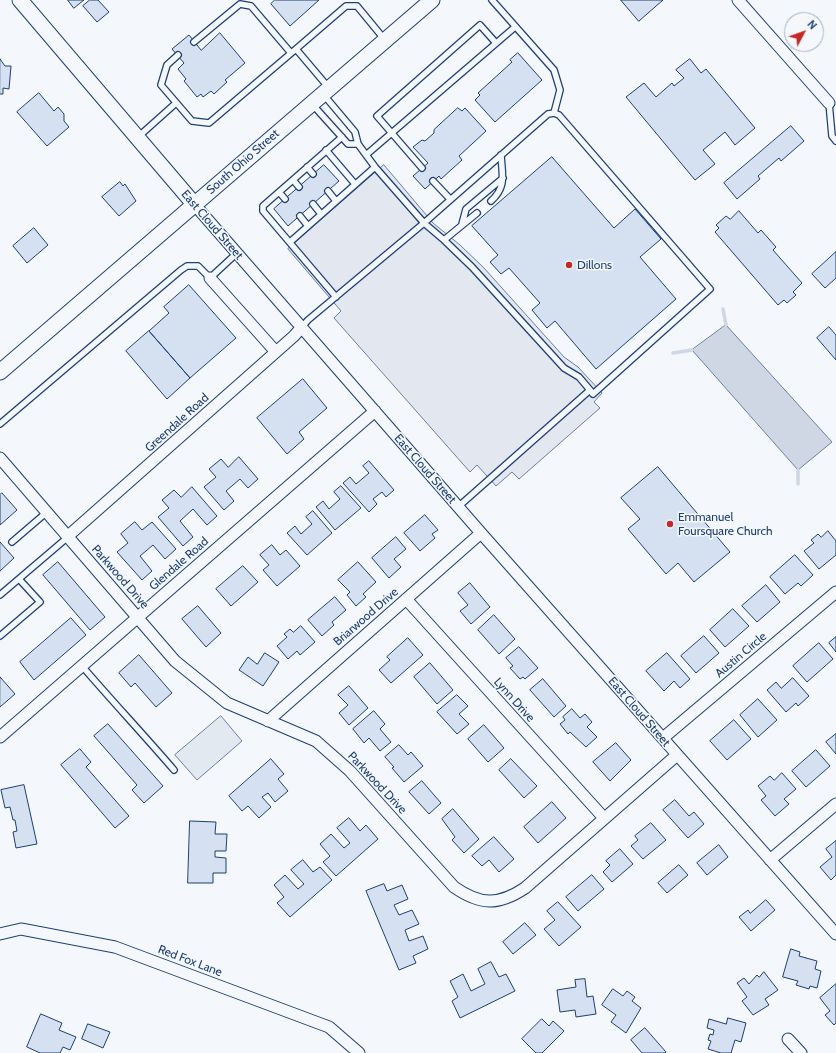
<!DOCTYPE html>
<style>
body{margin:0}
#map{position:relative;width:836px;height:1053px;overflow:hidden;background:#f4f7fb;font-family:Cabin,sans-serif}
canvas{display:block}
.north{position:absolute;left:784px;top:12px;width:40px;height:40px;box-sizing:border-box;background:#f4f7fb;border:1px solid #9eadc5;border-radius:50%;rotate:49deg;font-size:11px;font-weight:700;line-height:16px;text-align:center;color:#1d3f73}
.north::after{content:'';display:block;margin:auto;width:14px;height:18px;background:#c62828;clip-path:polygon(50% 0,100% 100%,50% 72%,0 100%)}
</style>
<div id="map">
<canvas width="836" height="1053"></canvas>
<div class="north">N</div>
</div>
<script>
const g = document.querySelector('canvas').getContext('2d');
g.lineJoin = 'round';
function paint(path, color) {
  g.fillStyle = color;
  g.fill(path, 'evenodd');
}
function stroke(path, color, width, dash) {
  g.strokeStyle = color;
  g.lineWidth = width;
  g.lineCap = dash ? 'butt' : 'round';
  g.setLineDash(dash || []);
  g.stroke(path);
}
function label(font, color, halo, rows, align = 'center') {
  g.font = font + ' Cabin,sans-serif';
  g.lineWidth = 3;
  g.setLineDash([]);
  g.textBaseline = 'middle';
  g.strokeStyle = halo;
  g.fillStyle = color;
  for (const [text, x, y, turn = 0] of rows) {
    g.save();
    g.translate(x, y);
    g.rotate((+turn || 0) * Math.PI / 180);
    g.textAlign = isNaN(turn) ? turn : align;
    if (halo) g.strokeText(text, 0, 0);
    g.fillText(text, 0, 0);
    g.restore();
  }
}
const green = new Path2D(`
 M221,716L242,741L197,780L175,755Z`);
const parking = new Path2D(`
 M384,165L433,223L460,245L484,268L564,357L578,367L602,393L594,402L600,408L519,479L512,472L496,486L477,465L470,472L334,318L341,311L288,249Z`);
const water = new Path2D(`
 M726,325L832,442L798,470L692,350Z`);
const stream = new Path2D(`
 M723,309L726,325
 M673,353L692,350
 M798,484V470`);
const building = new Path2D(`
 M68,0H84L74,8Z
 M90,0H98L109,12L97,22L83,6Z
 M275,0H319L290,26L271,4Z
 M621,0H663L639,21Z
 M220,33L245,63L225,80L227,82L214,94L211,91L203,97L201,94L197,97L184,81L186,79L178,69L184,63L172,49L189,35L201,50Z
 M518,53L542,80L495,122L475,100L480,95L478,93L512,62L510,60Z
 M0,59L5,66H11L9,89L3,88V94H0Z
 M690,59L701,73L706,69L755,128L735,145L725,132L703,150L715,164L695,180L626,97L644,83L656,97L672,83L674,86L684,78L676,70Z
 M39,93L54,111L58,107L64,114V121L69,127L47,146L17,112Z
 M458,108L462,111L465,108L486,131L459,156L462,160L441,179L439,176L425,189L413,176L428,163L413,147L422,140L425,141L434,133V130Z
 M791,126L804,141L781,161L779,158L758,176L760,179L737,199L724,183Z
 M552,157L614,228L635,209L661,239L640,257L676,299L596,369L555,321L547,328L532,310L540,303L509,268L501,274L490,262L498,255L472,226Z
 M324,165L339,181L288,226L274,209Z
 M120,182L123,186L125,184L136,201L119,216L102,197Z
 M739,211L758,233L761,230L776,247L773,250L802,283L793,292L796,295L787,303L784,300L778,305L715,232L719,228L716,225L726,216L730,219Z
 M34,228L48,245L27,263L13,246Z
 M836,252V278L825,288L812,274Z
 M189,285L236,338L190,378L149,331L169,313L164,307Z
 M829,327L836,335V360L817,338Z
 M149,331L190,378L167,399L126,351Z
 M303,379L327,408L299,432L304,439L287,454L257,418Z
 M239,457L258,479L248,488L240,479L226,491L234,501L224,510L204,487L216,477L209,469L221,459L228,467Z
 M369,461L394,490L386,497L382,492L373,499L377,504L369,512L343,483L350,477L356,484L369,473L363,466Z
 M658,467L730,552L694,582L678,563L666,574L628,529L640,519L621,498Z
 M341,486L361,508L335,530L316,507L323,501L329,509L340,499L334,492Z
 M192,487L217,516L207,525L193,509L180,521L193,537L183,546L158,517L169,508L162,500L174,490L181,497Z
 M2,493L17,510L0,525V495Z
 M313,511L332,533L307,555L287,533L295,526L301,534L312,524L306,517Z
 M425,515L438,530L432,534L435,538L420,551L404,533Z
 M135,522L142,530L152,522L176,549L165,559L153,545L140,556L152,571L142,580L117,552L128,543L121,534Z
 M828,531L836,541V555L819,569L804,551L814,543L811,540L818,534L821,537Z
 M396,537L406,549L394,559L401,567L389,578L372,558Z
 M0,542L14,558L0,571Z
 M272,545L280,555L286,550L300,566L277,586L263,570L269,565L260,555Z
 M795,555L813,575L801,586L798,583L785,594L770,577Z
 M58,562L105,617L90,630L43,575Z
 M358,562L376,582L363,594L366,597L356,606L347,595L350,592L338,580Z
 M243,566L258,582L231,606L216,589Z
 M470,583L490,607L471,624L460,611L468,605L458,593Z
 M766,585L780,602L757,622L742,606Z
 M335,597L346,610L332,622L334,625L322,636L308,620Z
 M198,606L221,633L206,647L182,619Z
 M733,609L749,626L725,647L710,630Z
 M494,615L515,639L499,654L478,630Z
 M71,618L86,635L34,680L20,662Z
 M301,626L315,642L300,655L297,651L288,659L277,646L287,637L284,634L290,629L293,632Z
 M704,636L719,653L696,673L681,656Z
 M836,637V652L829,643Z
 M408,638L423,655L391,683L379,670L390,660L387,657Z
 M819,643L833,659L807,682L793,666Z
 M519,647L538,668L525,679L523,677L520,679L510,668L513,666L506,658Z
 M265,653L279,662L263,686L239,670L248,657L257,664Z
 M667,653L690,679L680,688L674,681L664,691L646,671Z
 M139,655L172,693L156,707L135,683L131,687L119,673Z
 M430,663L453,690L437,704L414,677Z
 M0,677L15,694L0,707Z
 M793,678L809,696L798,706L796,703L786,712L767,690L776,682L781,688Z
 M543,679L566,706L554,717L530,690Z
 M349,686L368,708L349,725L339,713L348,705L338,695Z
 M457,695L468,706L459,714L469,724L457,734L437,712Z
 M758,699L777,720L758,737L740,715Z
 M572,709L580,718L585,714L592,722L587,727L597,737L586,747L570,732L568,734L560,724L565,720L563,717Z
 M374,711L385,724L380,729L391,742L380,751L369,738L364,743L353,729Z
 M734,720L751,739L727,760L710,741Z
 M108,724L163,786L144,803L132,790L137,785L94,736Z
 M484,725L504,748L488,762L468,739Z
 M836,734V754L826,742Z
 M616,743L631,760L610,781L593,762Z
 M399,745L408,755L411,752L423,766L404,782L392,768L394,767L385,757Z
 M80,749L91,762L86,767L129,816L115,828L61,765Z
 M816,750L830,766L806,787L792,771Z
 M271,759L284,774L278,779L288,791L275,802L268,793L262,797L271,807L259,818L248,806L242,811L229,796Z
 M511,759L537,786L524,798L499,770Z
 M782,773L796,789L784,799L789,804L775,816L761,800L766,796L758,786L770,776L774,780Z
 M422,781L441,803L429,814L409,792Z
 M24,785L37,844L16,848L13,832L17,831L15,820H13L10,807L5,808L1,790Z
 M675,800L689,816L694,812L704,824L688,838L663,810Z
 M552,802L566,818L538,843L524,827Z
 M453,809L479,839L464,853L452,840L455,837L442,819Z
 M349,818L360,831L366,825L378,839L336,876L323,862L330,856L320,844L331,834L344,848L350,843L337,828Z
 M190,821L216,822L215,834H227L226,851H215V857L226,858V873H213V883H188Z
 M651,823L666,840L643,859L631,846L638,840L635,836Z
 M494,837L514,859L499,872L489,860L482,866L472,856Z
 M836,841V875L831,880L820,867L832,857L826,849Z
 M719,845L728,857L707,875L697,863Z
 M620,849L633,864L612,882L603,872L610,865L606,861Z
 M303,860L313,872L320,867L332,880L290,917L277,903L284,897L274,885L285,875L298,889L304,884L291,870Z
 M679,865L688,875L667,893L658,883Z
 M592,875L604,889L578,911L566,897Z
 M384,884L387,891L402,885L408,899L394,905L399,915L412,910L419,924L405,930L409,941L423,936L428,949L413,956L416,963L399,970L366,891Z
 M766,900L775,910L751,931L739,917L748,910L750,913Z
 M558,902L581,927L559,946L544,929L555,920L547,911Z
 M525,923L536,935L513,954L503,942Z
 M791,949L800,952L799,956L817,961L815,969L821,971L817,988L810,986L809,989L796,985L798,981L783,977Z
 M491,962L499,977L506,974L515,991L460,1018L452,1001L458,997L450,981L463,974L471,991L485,984L478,969Z
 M764,972L778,990L765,999L769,1005L753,1015L742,1001L747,997L737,983L744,978L749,984L757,975L759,977Z
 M585,979L587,997L593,996L596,1014L576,1017L575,1010L560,1012L557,990L576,987L575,980Z
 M836,984V1023L834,1025L825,1015L830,1011L820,998Z
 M613,989L623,996L627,991L635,997L632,1001L641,1008L626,1033L611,1022L616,1015L602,1005Z
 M41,1014L62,1023L59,1030L76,1037L70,1050L63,1047L60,1053H40L27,1047Z
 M728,1018L746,1023L741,1042L735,1040L731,1053H721L708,1049L711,1041L708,1040L710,1034L713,1035L714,1030L707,1028L709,1019L726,1024Z
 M542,1019L549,1026L553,1021L564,1031L542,1053H536L522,1039Z
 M88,1024L110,1032L103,1048L82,1039Z
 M645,1028L666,1052L665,1053H642L631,1040Z`);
const service = new Path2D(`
 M492,0L554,70L560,90L554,113
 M194,42L240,4L251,6L291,53
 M178,55L167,65L161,85L192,121L209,123L296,49
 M329,88L296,49L346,6H357L385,40
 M323,94L355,132L358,144L375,167L424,223L444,240L472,267L564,368L579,377L590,390L458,507
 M829,103L832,136L836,141
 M312,104L348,144H358
 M138,137L176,103
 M326,150L355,184
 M366,155L515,27
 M307,167L313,174
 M422,168L377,116L480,25L496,43
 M293,180L299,187
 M433,181L450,199
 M328,191L336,201
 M279,192L285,199
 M491,201C507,187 502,174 501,155
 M313,204L321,214
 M300,216L308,226
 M462,224L466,209L503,178
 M444,240L477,213
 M290,242L375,167
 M336,297L263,211V206L342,137
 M301,328L308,320L424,223L548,114L554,113L559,115L710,289L593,394L590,390
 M0,424L181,270L187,266H198L210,278L237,253
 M12,542L47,512
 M0,595L68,537
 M0,636L40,602L19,579
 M82,666C112,701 144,735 174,770`);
const minor = new Path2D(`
 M738,0L829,103
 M194,204L481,533L836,934
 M210,278L276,352
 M0,458L175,661L227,703L316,741L350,771L454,887C480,905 498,906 525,888L677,755
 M68,536L294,336L301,328
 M406,599L604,818
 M268,721L481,533
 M0,737L375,411
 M663,738L836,592
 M770,860L836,804
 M0,934L21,929L115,947L329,1027L359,1053
 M788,1039L801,1053`);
const secondary = new Path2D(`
 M20,0L194,204
 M0,372L432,0`);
const markers = [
 [569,265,4,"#c62828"],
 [670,524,4,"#c62828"]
];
const streetNames = [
 ["South Ohio Street",243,162,-41],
 ["East Cloud Street",212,225,49],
 ["Greendale Road",177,423,-42],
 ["East Cloud Street",425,469,49],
 ["Glendale Road",179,564,-41],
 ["Parkwood Drive",120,577,49],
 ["Briarwood Drive",366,617,-41],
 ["Austin Circle",741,655,-40],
 ["Lynn Drive",514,700,48],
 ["East Cloud Street",639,712,49],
 ["Parkwood Drive",377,783,47],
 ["Red Fox Lane",190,961,21]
];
const poiNames = [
 ["Dillons",577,265],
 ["Emmanuel",678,517],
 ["Foursquare Church",678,531]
];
paint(green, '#e3e9f0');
stroke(green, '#687fa3', 1);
paint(parking, '#e3e8f0');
stroke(parking, '#687fa3', 1);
paint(water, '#cfd7e4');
stroke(water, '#687fa3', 1);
stroke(stream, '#cfd7e4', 3.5);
paint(building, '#d5e0f0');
stroke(building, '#1d3f73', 1);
stroke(service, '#1d3f73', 8);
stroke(minor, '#1d3f73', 13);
stroke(secondary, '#1d3f73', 17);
stroke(service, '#f4f7fb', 5.5);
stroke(minor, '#f4f7fb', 11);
stroke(secondary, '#f4f7fb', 15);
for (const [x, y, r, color] of markers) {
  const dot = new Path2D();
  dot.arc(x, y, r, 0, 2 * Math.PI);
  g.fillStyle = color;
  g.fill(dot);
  stroke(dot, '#f4f7fb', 1.5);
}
label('12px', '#1d3f73', '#f4f7fb', streetNames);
label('12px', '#1d3f73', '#f4f7fb', poiNames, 'left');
</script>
